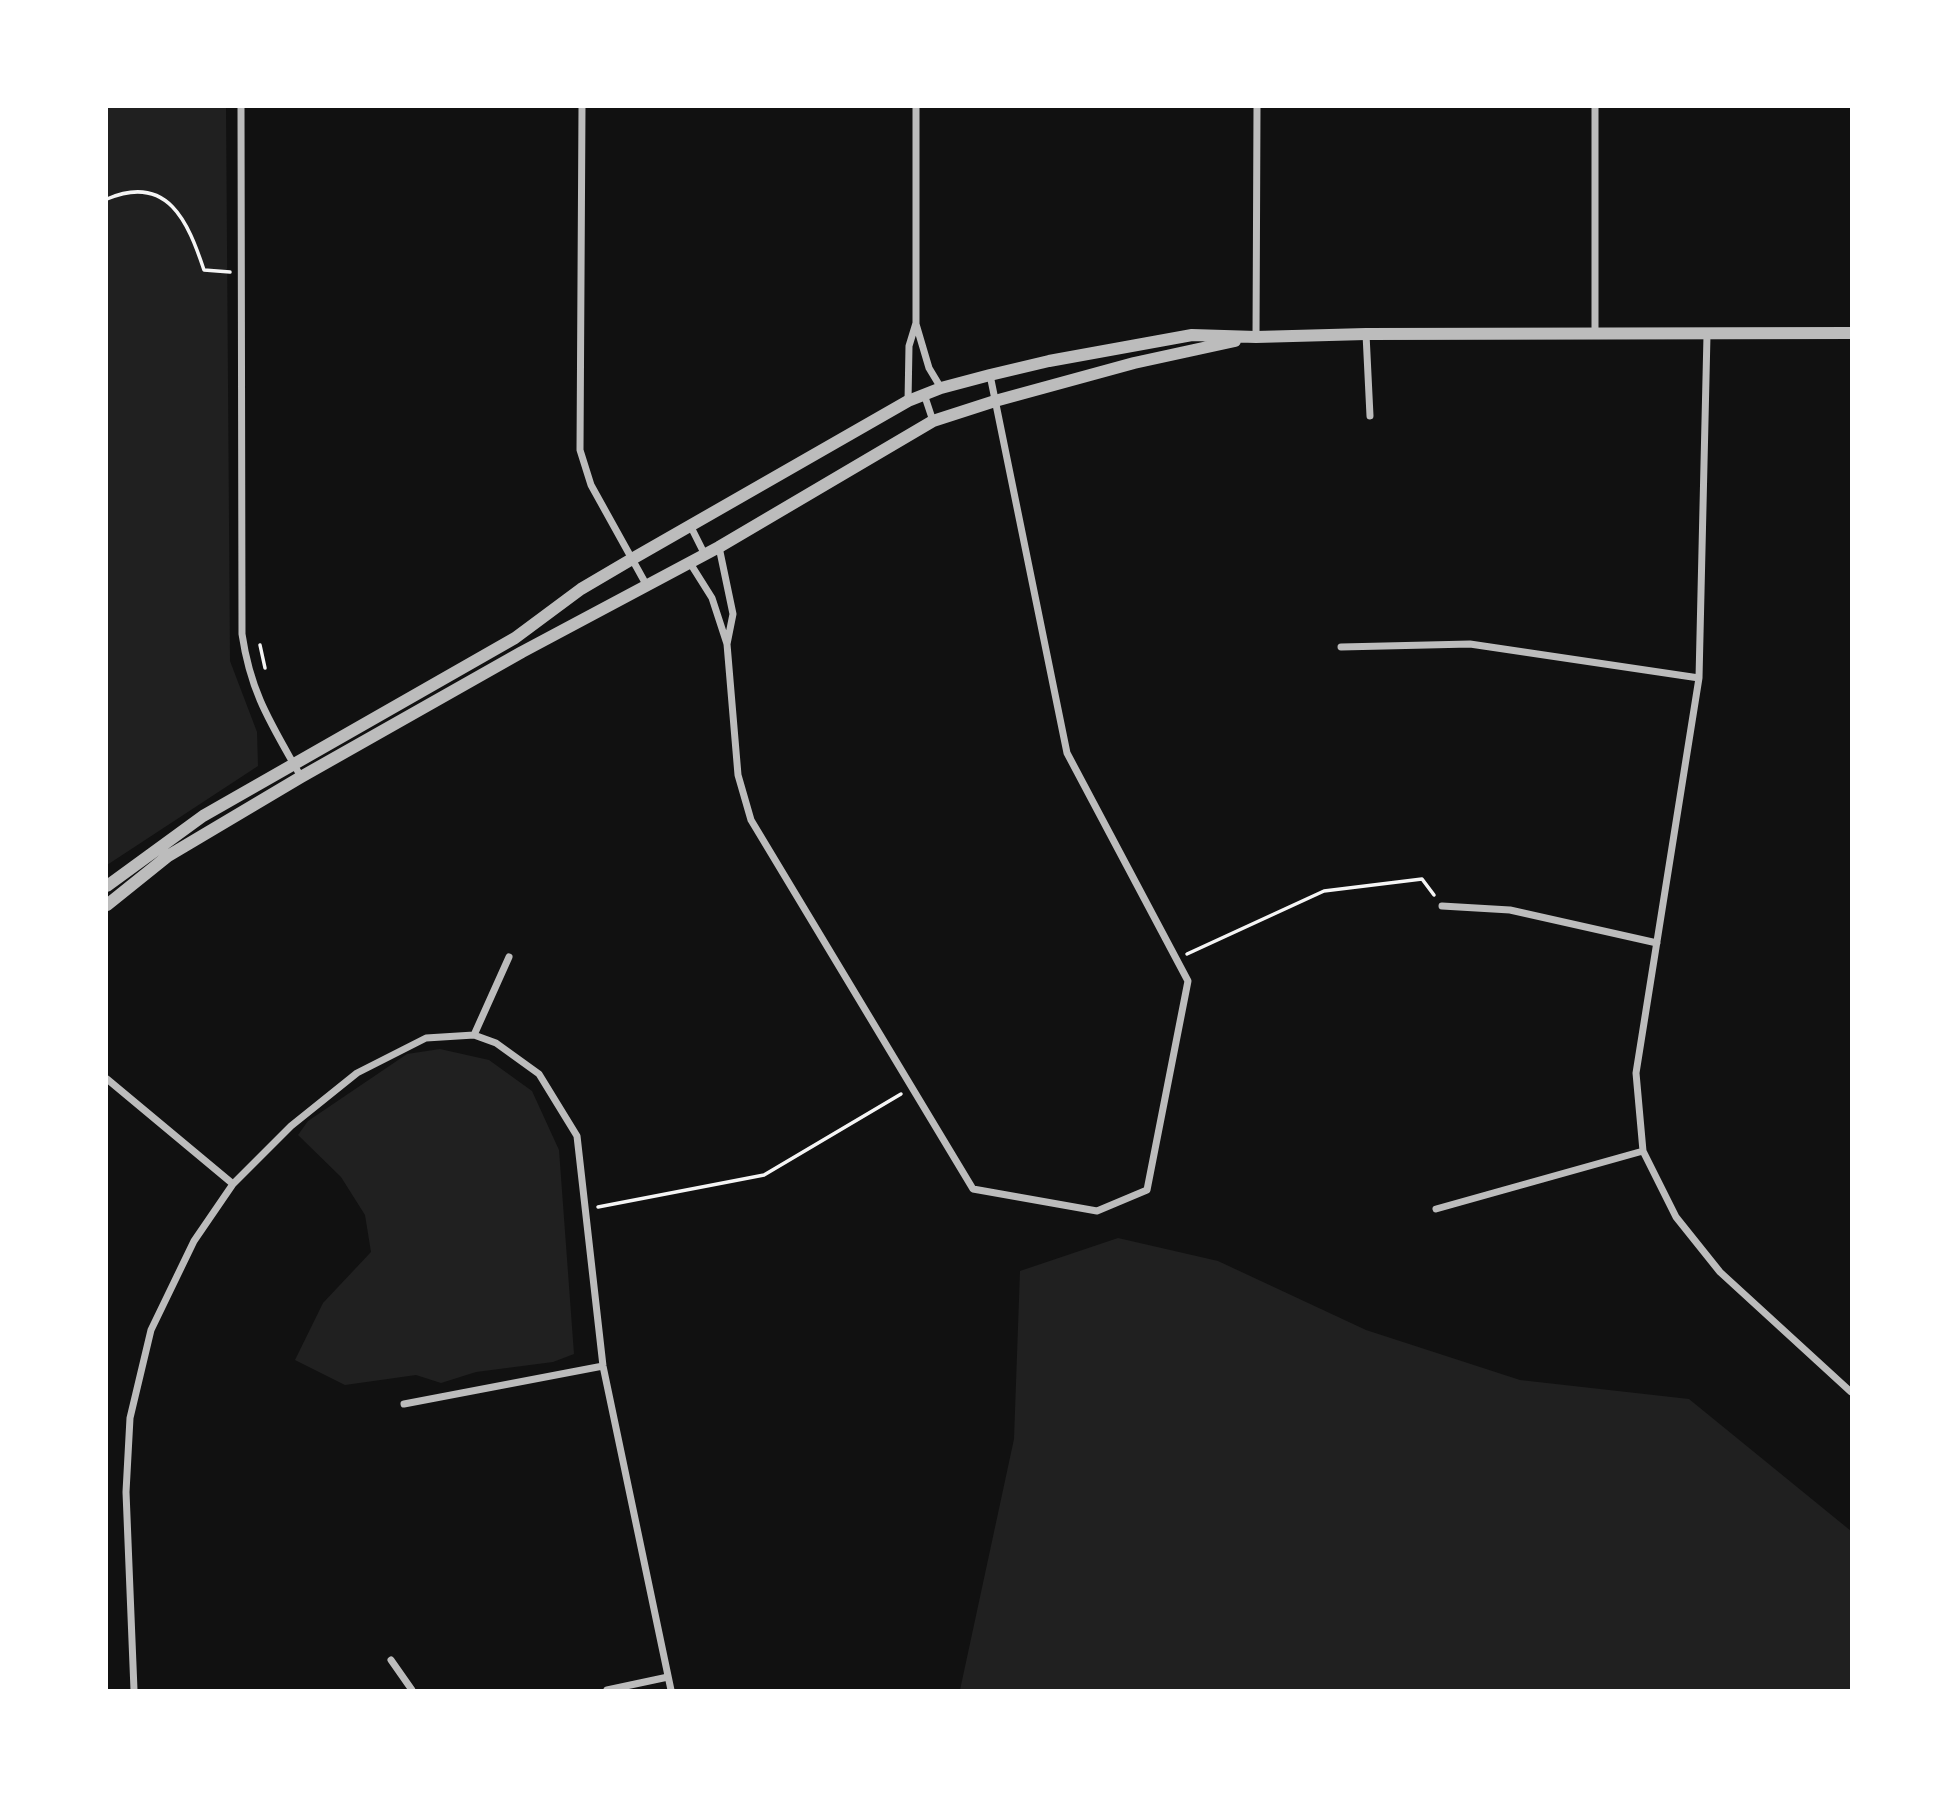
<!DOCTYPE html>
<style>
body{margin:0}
#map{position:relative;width:1958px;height:1797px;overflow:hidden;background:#111;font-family:Poppins,sans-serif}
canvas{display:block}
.frame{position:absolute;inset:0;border:108px solid #fff;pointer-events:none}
</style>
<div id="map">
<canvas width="1958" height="1797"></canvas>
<div class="frame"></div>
</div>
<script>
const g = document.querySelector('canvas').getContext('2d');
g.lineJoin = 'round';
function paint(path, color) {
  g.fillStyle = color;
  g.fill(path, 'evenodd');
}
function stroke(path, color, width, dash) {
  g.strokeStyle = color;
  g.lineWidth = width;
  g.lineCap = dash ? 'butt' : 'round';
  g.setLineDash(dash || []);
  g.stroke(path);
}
const green = new Path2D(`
 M107,107H226L230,661L257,732L258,766L107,865Z
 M440,1049L489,1060L532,1091L559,1150L574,1354L553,1362L476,1372L441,1383L416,1375L345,1385L295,1360L323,1303L371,1252L365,1215L341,1177L298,1135L308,1121L407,1054Z
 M1118,1238L1218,1261L1366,1330L1520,1380L1689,1399L1851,1531V1690H960L1014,1439L1020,1271Z`);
const path = new Path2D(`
 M107,199C168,173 188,222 204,270L230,272
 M260,645L265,668
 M1187,954L1324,891L1422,879L1434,895
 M598,1207L764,1175L901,1094`);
const minor = new Path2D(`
 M241,107L242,634C251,695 272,725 301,777
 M582,107L580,450L591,485L647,586
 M1595,107V334
 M916,324L929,368L941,388
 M1366,334L1370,416
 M1707,335L1699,678L1636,1073L1643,1151L1676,1217L1720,1272L1851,1392
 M1256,337L1257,107
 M924,394L933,421
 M908,401L909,346L916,323V107
 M690,525L705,555
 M719,547L733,614L727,644
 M690,563L712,598L727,644L738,775L751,820L973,1189L1097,1211L1147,1190L1188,981L1067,753L990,375
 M1341,647L1470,644L1699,678
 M1442,906L1510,910L1657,943
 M474,1035L509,957
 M107,1079L233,1184
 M1436,1209L1643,1151
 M404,1404L603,1366
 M391,1660L412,1690
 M134,1690L126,1492L130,1418L151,1330L194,1241L233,1184L291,1126L357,1073L426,1038L474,1035L496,1043L539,1074L577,1136L603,1366L671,1690
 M607,1690L668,1677`);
const tertiary = new Path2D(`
 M107,886L203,816L515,638L581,589L632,559L908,401L941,388L990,375L1049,361L1192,335L1256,337L1366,334L1851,333
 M107,905L168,856L301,777L522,652L719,547L933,421L995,401L1134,363L1235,341`);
paint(green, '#202020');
stroke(path, '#f5f5f5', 3.5);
stroke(minor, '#bcbcbc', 7);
stroke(tertiary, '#bcbcbc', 12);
</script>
